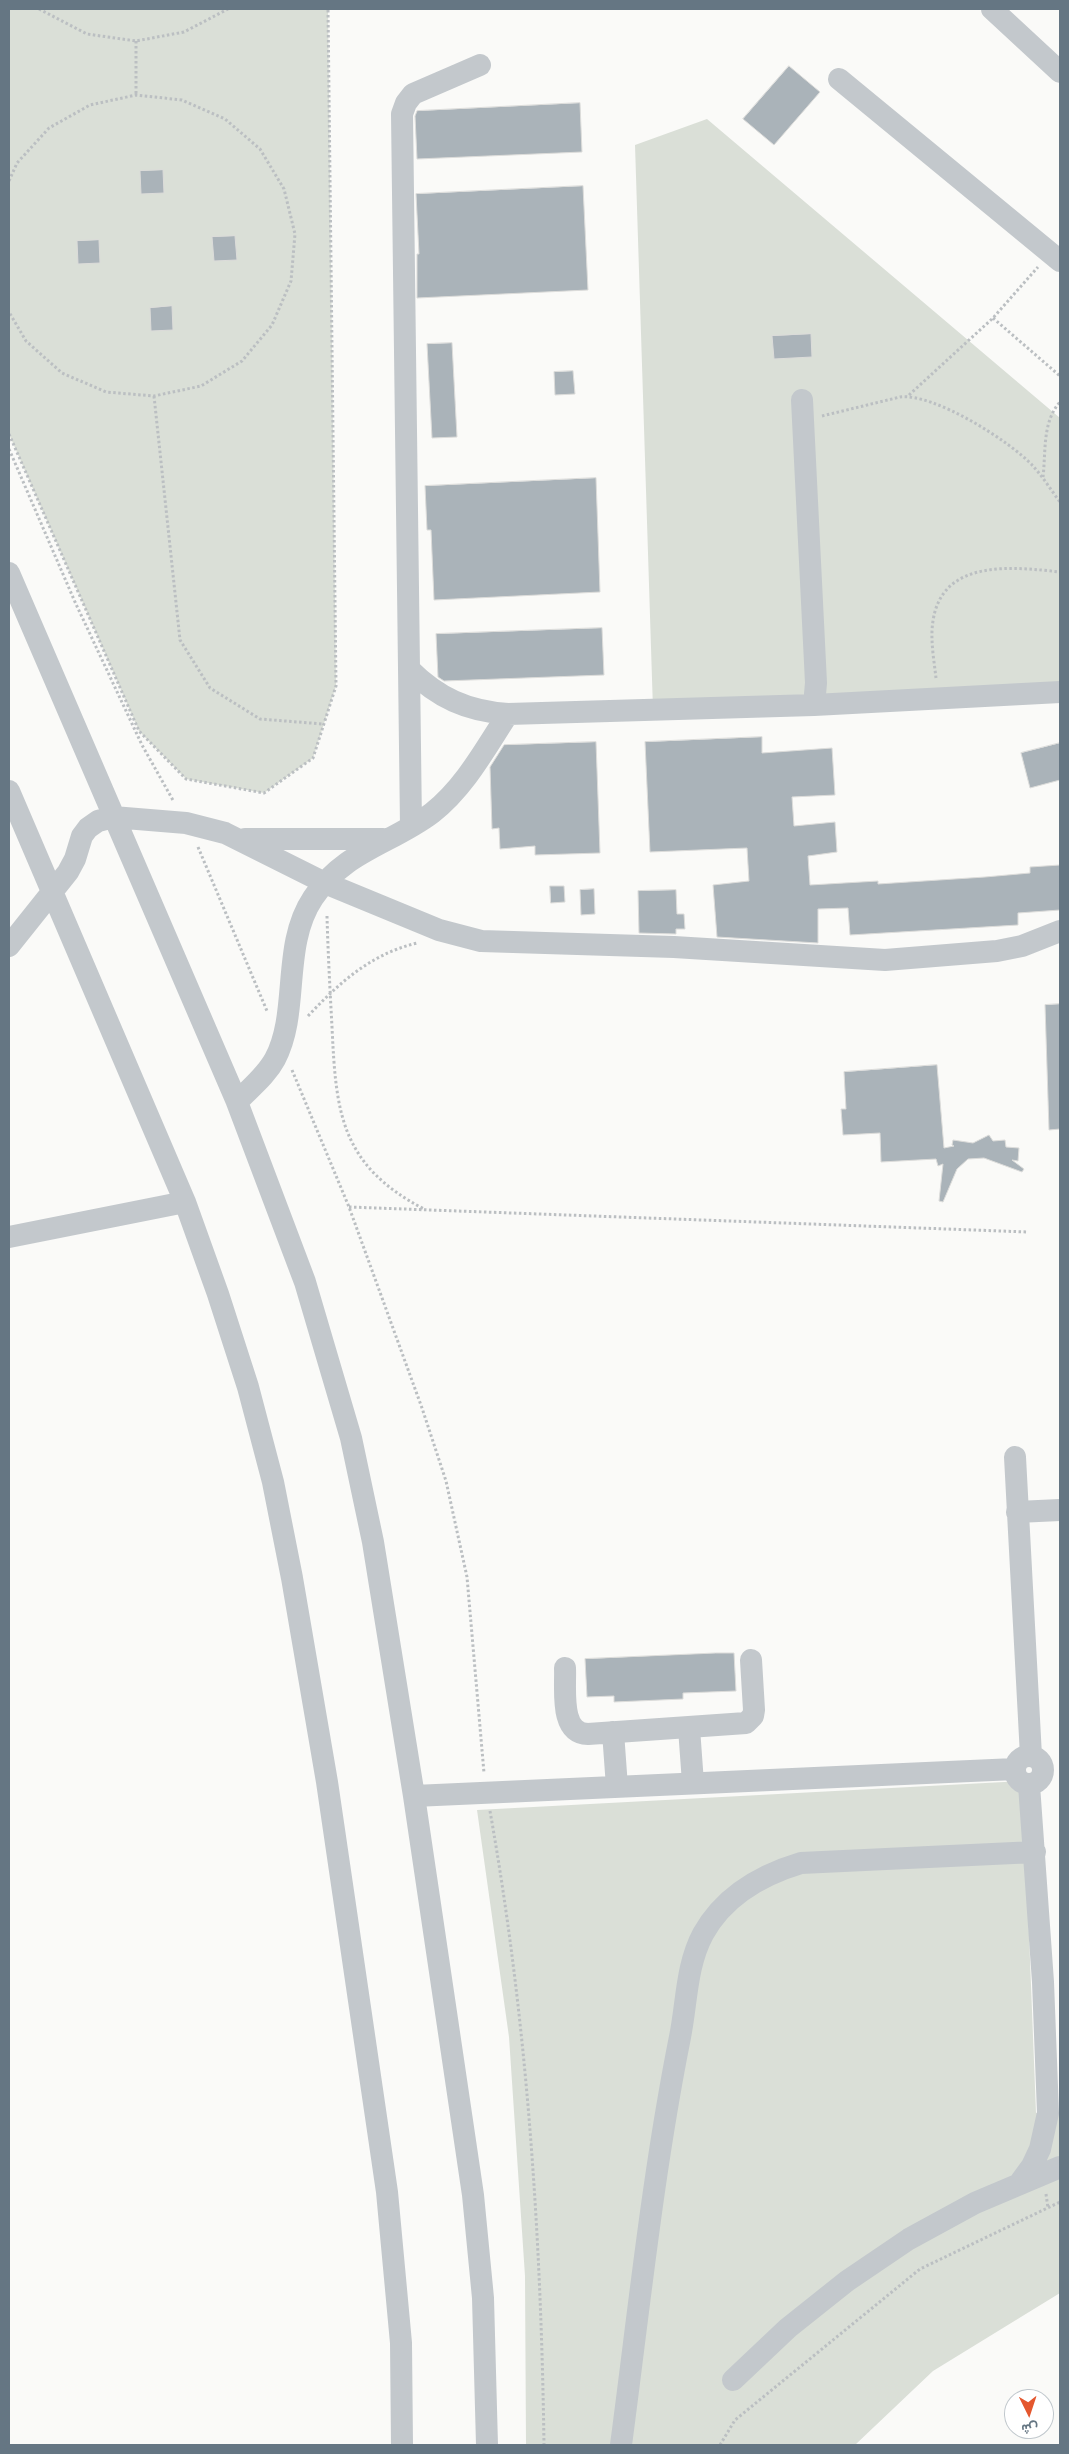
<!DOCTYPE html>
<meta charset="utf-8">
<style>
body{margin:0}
#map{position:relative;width:1069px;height:2454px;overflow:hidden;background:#fafaf8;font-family:"Fira Sans",Vazirmatn,sans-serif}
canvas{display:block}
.frame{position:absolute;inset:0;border:10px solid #657683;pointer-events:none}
.north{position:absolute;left:1004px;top:2389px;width:50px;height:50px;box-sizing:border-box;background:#fff;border:1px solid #c1c8cd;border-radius:50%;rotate:176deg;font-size:14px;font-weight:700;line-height:20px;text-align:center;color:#657683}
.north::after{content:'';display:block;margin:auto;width:18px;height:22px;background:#e4572e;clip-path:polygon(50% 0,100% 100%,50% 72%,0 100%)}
</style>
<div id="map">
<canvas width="1069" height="2454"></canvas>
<div class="frame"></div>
<div class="north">ش</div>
</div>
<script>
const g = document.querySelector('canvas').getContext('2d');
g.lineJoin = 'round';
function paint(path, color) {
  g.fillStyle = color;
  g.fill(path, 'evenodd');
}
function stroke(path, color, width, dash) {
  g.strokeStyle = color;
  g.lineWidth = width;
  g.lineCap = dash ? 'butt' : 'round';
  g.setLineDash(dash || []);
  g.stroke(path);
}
const green = new Path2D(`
 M9,9H328L336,686L313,758L264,793L186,779L139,731L9,434Z
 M707,119L1060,418V690L653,710L635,145Z
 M1023,1781L1036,2113L1060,2112V2293L933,2371L855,2445H526L525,2276L509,2037L477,1810Z`);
const building = new Path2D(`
 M789,66L820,92L774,145L743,119Z
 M580,103L582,152L417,159L415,116L417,111Z
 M163,170L164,193L141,194L140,171Z
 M583,186L588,290L417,298V254H419L416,194Z
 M235,236L237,260L214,261L212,237Z
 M99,240L100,263L78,264L77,241Z
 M172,306L173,330L151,331L150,308Z
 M811,334L812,357L774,359L772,336Z
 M452,343L457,437L432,438L427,344Z
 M573,371L575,394L555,395L554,372Z
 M596,478L600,592L434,600L431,530H427L425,486Z
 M602,628L604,675L444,681L438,677L436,634Z
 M762,737V753L832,748L835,795L792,797L794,826L835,822L837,852L808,856L810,885L878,881V884L985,877L1030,873V867L1060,865V910L1018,913V925L850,935L848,908L818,909V943L717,937L713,885L749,881L747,848L650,852L645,742Z
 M596,742L600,853L535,855V846L500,849L499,828L492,829L490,767L504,745Z
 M1060,743V780L1030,788L1021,753Z
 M550,886H564L565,902L551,903Z
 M594,889L595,914L581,915L580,890Z
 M676,890L677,914H684L685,929H676V934L639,933L638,891Z
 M1060,1004V1129L1049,1130L1045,1005Z
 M937,1065L944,1148L954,1146L952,1145L953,1140L973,1143L989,1135L993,1141L1005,1140L1006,1147L1019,1148L1018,1161L1012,1160L1024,1169L1022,1172L984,1158L968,1159L957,1169L943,1202L939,1201L943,1164L938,1166L936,1159L881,1162L880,1133L843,1135L841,1109H846L844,1072Z
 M716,1653H734L736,1691L683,1693V1699L614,1702V1696L587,1697L585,1659Z`);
const path = new Path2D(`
 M39,9L87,34L136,41L184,32L228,9
 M136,41V95
 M9,181L17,163L49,128L90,105L136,95L182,100L225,119L260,149L284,189L295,234L291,281L272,325L242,361L201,386L154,396L106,392L62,373L26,341L9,312
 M993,318L1060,376
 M909,395L993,318L1038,267
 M154,396L180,640L210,688L260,719L323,724
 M822,416L900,397C934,393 1010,441 1033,466C1043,477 1051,490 1060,502
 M9,434L139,731L186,779L264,793L313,758L336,686L328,9
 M9,449L75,602L142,745L174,802
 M1043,477C1046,452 1042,422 1060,402
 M936,678C934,660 930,639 933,621C942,558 1014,567 1060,572
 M198,847L267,1011
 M327,916C328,953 330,990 332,1027C336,1112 340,1165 424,1209
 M308,1016C340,982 371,954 417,943
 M292,1070L349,1207L422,1408L446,1481L467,1577L484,1773
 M349,1207L1028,1232
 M490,1811C527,2020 541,2233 544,2445
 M1046,2194L1048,2208
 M720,2445L735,2420L920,2269L1060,2202`);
const minor = new Path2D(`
 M992,9L1060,72
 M839,79L1060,261
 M802,400L816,683L814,705
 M9,573L237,1102L305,1282L351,1438L373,1542L414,1796L473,2195L483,2298L487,2445
 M409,669C438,698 467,711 508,714L814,705L1060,692
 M9,791L185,1202L218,1294L248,1387L273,1482L292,1578L327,1782L387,2192L401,2343L402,2445
 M411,826L402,114L406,103L413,94L480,65
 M245,839H383
 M9,946L68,872L75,859L82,836L88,828L98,821L113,817L186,823L225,833L325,883L439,930L481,941L674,947L885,960L997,951L1022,946L1060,931
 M237,1102C250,1088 266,1076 275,1059C300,1012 281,946 313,898C344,851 391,844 432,813C465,787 485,749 508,714
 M9,1237L185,1202
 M1015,1457L1031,1756
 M1017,1512L1060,1510
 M565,1668C566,1689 559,1733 588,1734L746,1723L753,1716L754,1710L751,1660
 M689,1728L693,1783
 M613,1732L617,1787
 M1015 1770a14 14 0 1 1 28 0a14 14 0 1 1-28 0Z
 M414,1796L1015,1769
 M1021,2181L1032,2166L1040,2149L1048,2113L1043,1982L1029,1785
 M733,2380L788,2328L847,2281L909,2239L975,2203L1060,2167
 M621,2445C639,2309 653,2172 680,2037C687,2002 686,1966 703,1934C724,1896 761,1875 801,1863L1035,1852`);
paint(green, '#dadfd7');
paint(building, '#aab3b9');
stroke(building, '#dcdcda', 1);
stroke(path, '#bbbfc2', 3, [2.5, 2.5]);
stroke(minor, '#c3c8cc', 22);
</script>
